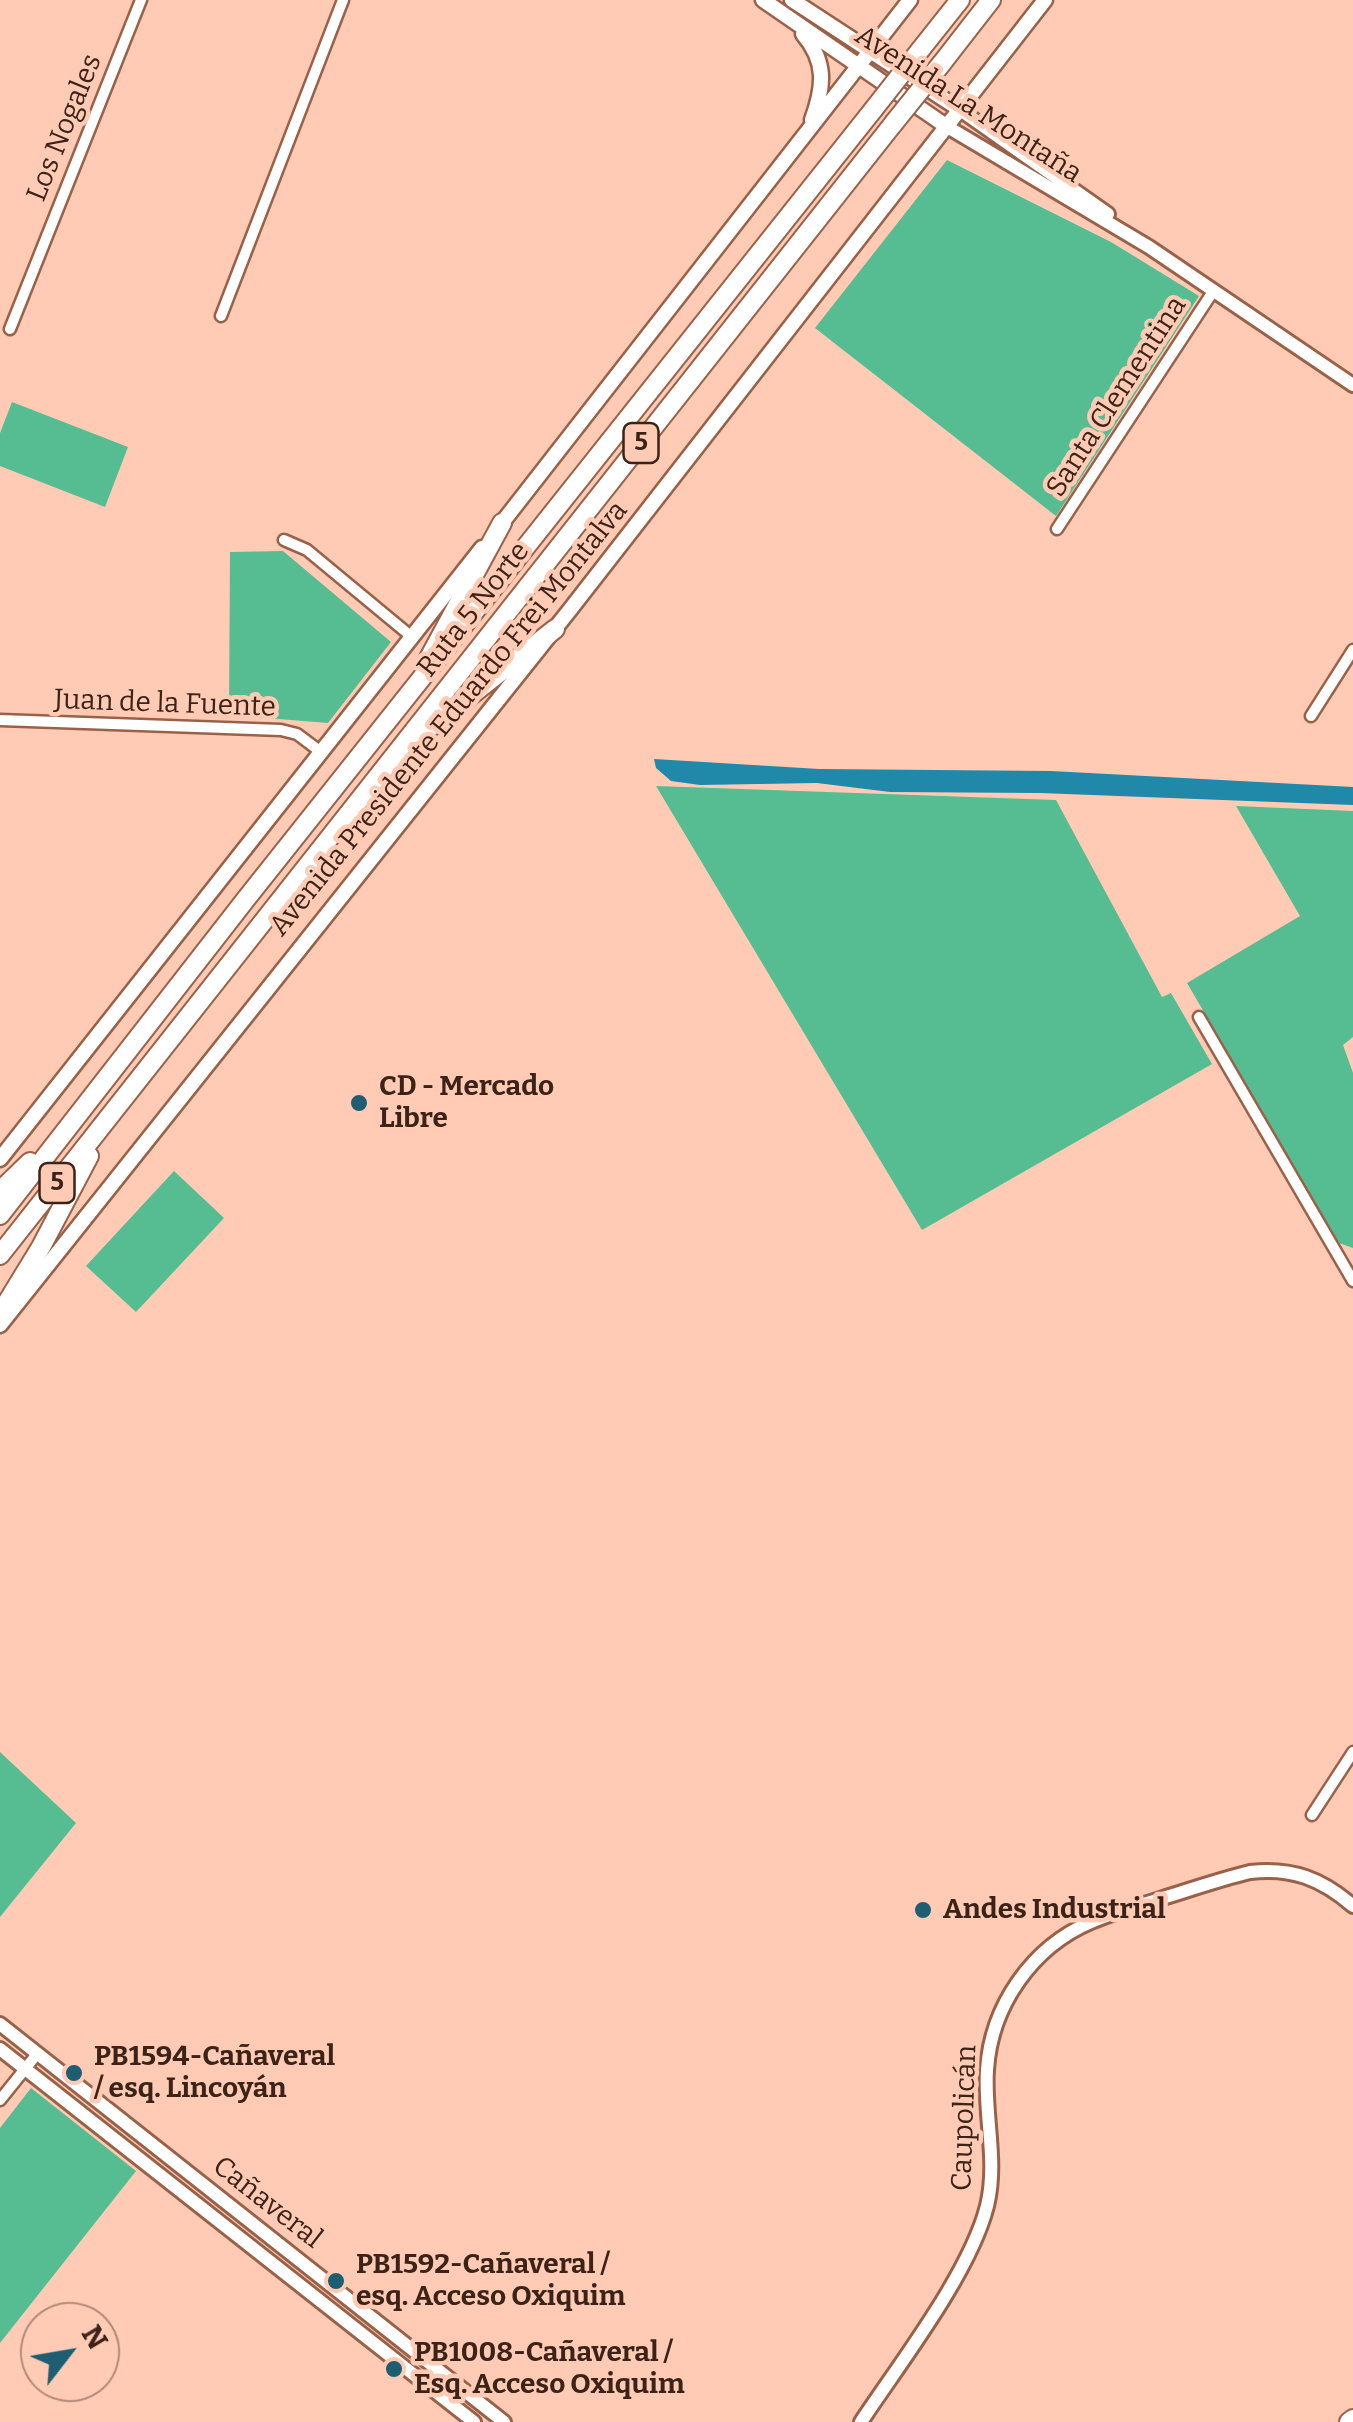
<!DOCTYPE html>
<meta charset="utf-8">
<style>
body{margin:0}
#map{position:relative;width:1353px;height:2422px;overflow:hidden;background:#ffcbb5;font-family:Bitter,serif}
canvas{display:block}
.north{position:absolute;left:20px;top:2302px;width:100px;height:100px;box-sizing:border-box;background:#ffcbb5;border:2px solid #b18876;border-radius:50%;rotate:59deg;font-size:28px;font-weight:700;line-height:40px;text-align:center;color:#3b2318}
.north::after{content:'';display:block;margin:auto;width:35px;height:45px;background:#1d5e73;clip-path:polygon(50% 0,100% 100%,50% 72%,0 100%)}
</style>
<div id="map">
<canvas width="1353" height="2422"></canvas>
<div class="north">N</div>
</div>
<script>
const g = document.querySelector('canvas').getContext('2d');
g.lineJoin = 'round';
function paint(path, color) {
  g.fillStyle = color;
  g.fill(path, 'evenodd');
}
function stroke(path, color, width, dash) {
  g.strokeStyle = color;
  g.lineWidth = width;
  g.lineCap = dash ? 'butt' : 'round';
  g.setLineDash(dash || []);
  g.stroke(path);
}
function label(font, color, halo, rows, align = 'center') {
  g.font = font + ' Bitter,serif';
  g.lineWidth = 9;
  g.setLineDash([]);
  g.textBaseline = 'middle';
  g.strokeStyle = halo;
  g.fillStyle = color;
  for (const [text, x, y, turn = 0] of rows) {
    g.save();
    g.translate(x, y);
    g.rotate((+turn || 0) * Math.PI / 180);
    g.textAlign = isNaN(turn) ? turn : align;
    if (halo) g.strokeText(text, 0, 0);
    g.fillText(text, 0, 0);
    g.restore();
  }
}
const green = new Path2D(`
 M947,160L1111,242L1199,296L1056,516L815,328Z
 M12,402L128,447L105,507L0,466V433Z
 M283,551L391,642L328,723L229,715L230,552Z
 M656,786L1056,800L1162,997L1171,993L1212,1064L922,1230Z
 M1236,806L1353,811V1037L1343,1045L1353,1073V1248L1339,1243L1187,983L1300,916Z
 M174,1171L224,1218L136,1312L86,1266Z
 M0,1752L76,1823L0,1917Z
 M31,2088L136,2171L0,2343V2128Z`);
const water = new Path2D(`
 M654,759L819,769L1051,771L1353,787V805L1040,793L890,792L817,783L700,785L671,781L656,768Z`);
const minor = new Path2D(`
 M221,316L343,0
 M10,329L141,0
 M1057,529L1214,290
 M284,540L307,550L412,637
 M1311,716L1353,650
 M0,720L281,730L297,734L321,752
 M1199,1017L1353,1281
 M1312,1815L1353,1752
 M0,2100L37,2054`);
const tertiary = new Path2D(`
 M959,109L1108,214
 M946,126L1149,247L1353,385
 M0,2024L504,2422
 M0,2049L474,2422
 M861,2422C900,2363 970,2273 987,2206C998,2161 984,2115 987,2070C991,2006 1032,1947 1091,1922C1114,1912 1139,1906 1163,1898C1192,1889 1221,1879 1250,1872C1292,1867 1322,1879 1353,1906`);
const secondary = new Path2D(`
 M763,0L946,126
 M792,0L959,109
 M803,34C827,62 824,87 812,120
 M498,528L910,0
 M0,1159L482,548
 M0,1325L569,611L1045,0`);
const motorway = new Path2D(`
 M921,49L960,0
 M942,63L991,0
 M429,658L502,523
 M419,736L555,629
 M0,1191L30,1162
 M0,1215L246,899L873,110
 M0,1255L893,124
 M0,1314L41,1247L89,1156
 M1349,2422L1353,2419`);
const motorwayBridge = new Path2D(`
 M873,110L921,49
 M893,124L942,63`);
const markers = [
 [359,1103,10,"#1d5e73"],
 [923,1910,10,"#1d5e73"],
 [74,2073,10,"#1d5e73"],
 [336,2281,10,"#1d5e73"],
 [394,2369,10,"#1d5e73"]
];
const shields = [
 [641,443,35],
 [57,1183,35]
];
const shieldNames = [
 ["5",641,443],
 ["5",57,1183]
];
const streetNames = [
 ["Avenida La Montaña",968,105,33],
 ["Los Nogales",65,128,-68],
 ["Santa Clementina",1117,397,-57],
 ["Ruta 5 Norte",474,610,-52],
 ["Juan de la Fuente",165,704,2],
 ["Avenida Presidente Eduardo Frei Montalva",449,719,-51],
 ["Caupolicán",965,2118,-88],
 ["Cañaveral",267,2203,38]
];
const poiNames = [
 ["CD - Mercado",379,1087],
 ["Libre",379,1119],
 ["Andes Industrial",943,1910],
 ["PB1594-Cañaveral",94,2057],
 ["/ esq. Lincoyán",94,2089],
 ["PB1592-Cañaveral /",356,2265],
 ["esq. Acceso Oxiquim",356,2297],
 ["PB1008-Cañaveral /",414,2353],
 ["Esq. Acceso Oxiquim",414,2385]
];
paint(green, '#56bc91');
paint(water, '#2088a8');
stroke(minor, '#9a6149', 15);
stroke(tertiary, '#9a6149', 18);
stroke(secondary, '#9a6149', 19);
stroke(motorway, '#9a6149', 22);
stroke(minor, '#fff', 10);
stroke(tertiary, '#fff', 12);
stroke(secondary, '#fff', 14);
stroke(motorway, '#fff', 18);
stroke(motorwayBridge, '#9a6149', 22, []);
stroke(motorwayBridge, '#fff', 18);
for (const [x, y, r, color] of markers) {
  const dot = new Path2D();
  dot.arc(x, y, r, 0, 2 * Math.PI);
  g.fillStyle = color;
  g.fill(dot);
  stroke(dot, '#ffcbb5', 4);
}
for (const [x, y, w] of shields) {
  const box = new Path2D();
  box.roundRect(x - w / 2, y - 20, w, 40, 8);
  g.fillStyle = '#ffcbb5';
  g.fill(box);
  stroke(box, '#3b2318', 2.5);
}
label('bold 25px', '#3b2318', null, shieldNames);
label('28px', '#3b2318', '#ffcbb5', streetNames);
label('bold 28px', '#3b2318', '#ffcbb5', poiNames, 'left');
</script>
